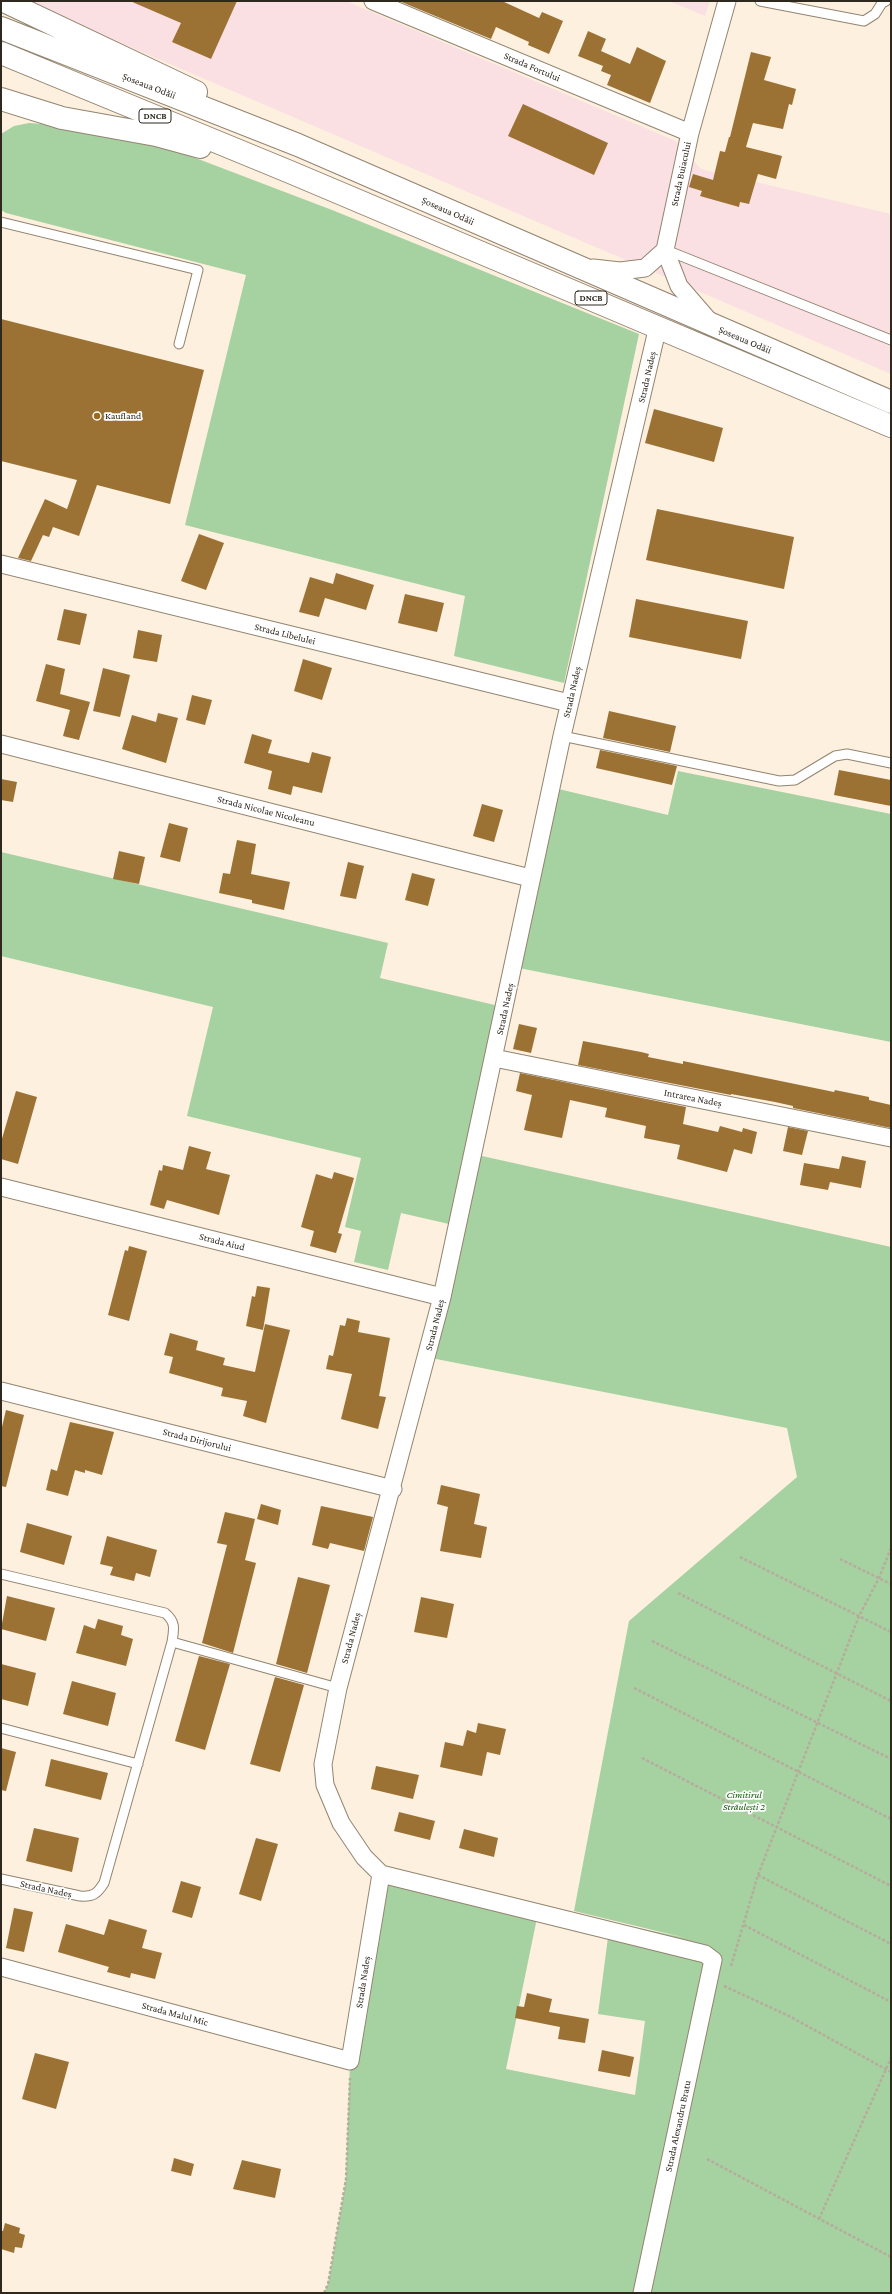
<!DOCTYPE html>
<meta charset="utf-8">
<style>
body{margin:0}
#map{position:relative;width:892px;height:2294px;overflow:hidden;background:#fdf0de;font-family:"Crimson Pro",serif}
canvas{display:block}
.frame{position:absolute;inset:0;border:2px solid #2e281f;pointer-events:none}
</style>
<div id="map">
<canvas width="892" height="2294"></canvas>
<div class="frame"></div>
</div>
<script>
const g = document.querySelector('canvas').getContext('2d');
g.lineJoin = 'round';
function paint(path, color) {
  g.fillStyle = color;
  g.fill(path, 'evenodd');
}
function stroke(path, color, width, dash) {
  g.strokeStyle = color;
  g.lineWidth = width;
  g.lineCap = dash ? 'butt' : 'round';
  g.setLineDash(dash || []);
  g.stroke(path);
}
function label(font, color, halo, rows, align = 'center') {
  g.font = font + ' "Crimson Pro",serif';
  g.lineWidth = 3.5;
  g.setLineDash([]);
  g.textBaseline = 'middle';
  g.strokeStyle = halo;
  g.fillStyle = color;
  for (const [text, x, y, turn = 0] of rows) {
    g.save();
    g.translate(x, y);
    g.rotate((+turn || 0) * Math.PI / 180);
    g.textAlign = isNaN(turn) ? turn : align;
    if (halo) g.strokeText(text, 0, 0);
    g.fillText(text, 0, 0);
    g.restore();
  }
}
const industrial = new Path2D(`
 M23,1H346L676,141L701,169L891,214V374Z
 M669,1H710L705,16Z`);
const green = new Path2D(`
 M29,123L42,124L172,149L332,210L639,334L564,683L454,656L465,596L185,525L246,275L6,213L1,210V134L14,126Z
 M678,771L891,814V1042L514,967L550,787L668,815Z
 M1,852L388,943L380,978L499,1006L449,1224L401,1213L388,1270L354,1262L361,1231L345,1227L361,1158L187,1116L213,1007L1,956Z
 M473,1154L891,1247V2293H324L328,2284L346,2179L350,2061L381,1874L538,1913L506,2069L635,2095L645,2021L598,2014L610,1922L686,1938L574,1911L629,1621L797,1477L787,1428L431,1358Z`);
const building = new Path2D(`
 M130,1H237L211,59L172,42L181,23Z
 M399,1H502L539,18L542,12L563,21L549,54L528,45L529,42L496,27L491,39Z
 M588,31L606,39L601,51L630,64L637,47L666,61L650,103L607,85L611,75L601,71L603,66L578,56Z
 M751,52L771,57L764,80L796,89L792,105L789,104L783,129L753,123L746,147L782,156L776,179L758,174L749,204L740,202L739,207L700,196L702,191L689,187L693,174L713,180L720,151L725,152L729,137H730Z
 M523,104L608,143L594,175L508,136Z
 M1,319L204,370L170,504L97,485L79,536L53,527L49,537L43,535L31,561L18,558L45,499L67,509L77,480L1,461Z
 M654,409L723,428L714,462L645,443Z
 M657,509L794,537L784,589L646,560Z
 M199,534L224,543L206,590L181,581Z
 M336,573L374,585L366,610L325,598L319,617L299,612L310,577L333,584Z
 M405,594L444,603L437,632L398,623Z
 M636,599L748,621L741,659L629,637Z
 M64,609L87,614L80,645L57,640Z
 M138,630L162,635L157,662L133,658Z
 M303,659L332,668L322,700L294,691Z
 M46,664L65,669L60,694L90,702L79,740L63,736L70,710L36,701Z
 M103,668L130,675L120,717L93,711Z
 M192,695L212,700L205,725L186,720Z
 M609,711L676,726L670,752L603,738Z
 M158,713L178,718L166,763L122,749L132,715L156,722Z
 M252,734L272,740L268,753L309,763L312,752L331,757L322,793L293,786L291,795L268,789L272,771L244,763Z
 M600,750L677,766L672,785L596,768Z
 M839,770L891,780V806L834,795Z
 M1,779L17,782L13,802L1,800Z
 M482,804L503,810L494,842L473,836Z
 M169,823L188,828L180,862L160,857Z
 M237,840L256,844L251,874L290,882L284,910L252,903V900L219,893L223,873L230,874Z
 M119,851L145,857L139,884L113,879Z
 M348,862L364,866L356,899L340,896Z
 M412,873L435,879L428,906L405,900Z
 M519,1024L537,1028L531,1053L513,1049Z
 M583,1041L641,1052L649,1054L648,1057L683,1064V1061L834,1092L835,1090L869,1097V1100L891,1105V1128L793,1108V1106L775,1102L731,1094V1095L578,1065Z
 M520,1073L686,1107L683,1124L718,1132L720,1126L742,1132L743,1128L757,1132L752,1154L734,1149L727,1172L677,1159L680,1145L644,1138L646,1126L605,1117L607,1108L570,1100L562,1138L524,1130L532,1095L516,1091Z
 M16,1091L37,1097L18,1164L1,1159V1142Z
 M788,1127L808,1131L802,1155L783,1151Z
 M189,1146L211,1152L206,1169L230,1175L219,1215L167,1200L164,1209L150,1205L159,1170L162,1171L163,1165L183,1170Z
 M842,1156L866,1161L861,1188L830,1182L828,1190L800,1185L804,1163L839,1169Z
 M334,1172L354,1178L338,1233L342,1234L336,1253L310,1246L314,1231L301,1227L316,1174L332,1179Z
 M129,1246L147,1251L129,1321L108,1315L125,1250L128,1251Z
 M257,1286L270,1288L263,1330L246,1326L252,1296L255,1297Z
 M347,1318L360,1321L358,1332L390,1338L379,1396L386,1397L378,1429L341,1419L352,1374L326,1369L329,1355L333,1356L340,1325L345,1326Z
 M265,1324L290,1330L266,1423L243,1416L247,1401L221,1396L223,1388L169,1373L173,1357L164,1355L170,1333L198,1341L196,1350L225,1358L223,1365L255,1372Z
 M6,1410L24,1415L6,1487L1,1486V1431Z
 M70,1422L114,1432L102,1475L85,1470V1473L75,1470L68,1496L46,1490L51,1469L57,1471Z
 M441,1485L480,1494L474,1524L487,1527L481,1558L440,1551L448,1507L437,1504Z
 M261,1504L281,1510L278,1525L257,1519Z
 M321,1506L373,1517L364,1551L330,1543L328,1549L312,1545Z
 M225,1512L255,1519L245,1560L256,1563L233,1653L202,1643L227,1545L217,1543Z
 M27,1523L72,1536L64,1565L20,1552Z
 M107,1536L157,1550L150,1577L136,1573L134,1581L110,1575L113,1567L100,1564Z
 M298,1577L330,1585L307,1673L276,1664Z
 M7,1596L55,1608L46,1641L1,1629Z
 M421,1597L454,1604L447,1638L414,1632Z
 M98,1619L123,1626L121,1635L133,1639L126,1666L76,1653L84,1625L95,1629Z
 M199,1656L230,1664L205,1750L175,1741Z
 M1,1664L36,1673L28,1706L1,1699Z
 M275,1677L304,1685L280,1772L250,1764Z
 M72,1681L116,1693L108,1726L63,1714Z
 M478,1723L506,1729L500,1755L487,1752L482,1776L440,1767L445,1742L463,1746L467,1730L476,1733Z
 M1,1748L16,1752L6,1791L1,1790Z
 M51,1759L108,1773L101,1800L45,1786Z
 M376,1766L419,1775L413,1799L371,1789Z
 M399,1812L435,1821L430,1840L394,1831Z
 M34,1828L79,1838L72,1872L26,1861Z
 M464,1829L498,1838L494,1857L459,1848Z
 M256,1838L278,1844L261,1901L239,1894Z
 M181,1881L201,1887L192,1918L172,1912Z
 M14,1908L33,1912L24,1952L6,1948Z
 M109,1919L147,1930L142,1948L162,1953L155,1979L131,1973L130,1978L107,1972L109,1967L58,1952L66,1924L104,1935Z
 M527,1993L552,1999L549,2012L589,2019L585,2043L558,2039L560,2027L515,2018L517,2006L524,2007Z
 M602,2050L634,2057L630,2077L598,2071Z
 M35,2053L69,2062L56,2109L22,2099Z
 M174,2158L194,2164L191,2176L171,2171Z
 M242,2160L281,2169L275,2198L233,2189Z
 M5,2223L20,2228L19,2233L25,2235L22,2248L15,2247L14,2253L1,2249V2231H3Z`);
const path = new Path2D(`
 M740,1557L891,1632
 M840,1559L891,1584
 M678,1593L891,1701
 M652,1641L891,1759
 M634,1688L891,1819
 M642,1758L891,1886
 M758,1875L891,1944
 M744,1925L891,2002
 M731,1966L758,1875L859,1616L879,1578L891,1548
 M724,1986L789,2016L891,2072
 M707,2159L891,2257
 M819,2219L891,2058
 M324,2293L328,2284L346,2179L350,2078`);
const service = new Path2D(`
 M760,1L864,21L875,14L882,3L886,1
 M1,222L198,270L179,344
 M666,250L891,340
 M562,736L779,781L795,780L835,756L847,754L891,763
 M1,1574L165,1613C176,1622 174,1629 172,1642L104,1883C97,1894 93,1897 80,1896L1,1879
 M172,1642L338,1688
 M1,1728L138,1764`);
const minor = new Path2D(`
 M373,1L690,133
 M665,250L679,286L711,323
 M593,268L620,271L645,268L665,250L690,133L727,1
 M1,564L569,703
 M1,744L530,878
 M494,1058L891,1138
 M1,1187L442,1297
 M1,1391L393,1489
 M381,1874L364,1857L341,1823L325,1785L323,1764L338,1688L442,1297L562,736L658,326
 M381,1874L705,1954L713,1960L642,2293
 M1,1967L350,2061L381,1874`);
const primary = new Path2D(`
 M4,1L196,92
 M1,28L298,145L891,402
 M1,53L290,172L891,426
 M1,99L62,118L156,135L200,147`);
const markers = [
 [97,416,4,"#9b6b1d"]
];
const shields = [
 [155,116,32],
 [591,298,32]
];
const shieldNames = [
 ["DNCB",155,116],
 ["DNCB",591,298]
];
const streetNames = [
 ["Strada Fortului",532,67,23],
 ["Șoseaua Odăii",149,86,21],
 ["Strada Buiacului",681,174,-78],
 ["Șoseaua Odăii",448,211,24],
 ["Șoseaua Odăii",745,340,23],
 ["Strada Nadeș",647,377,-77],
 ["Strada Libelulei",285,634,14],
 ["Strada Nadeș",572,692,-77],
 ["Strada Nicolae Nicoleanu",266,811,14],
 ["Strada Nadeș",505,1009,-78],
 ["Intrarea Nadeș",693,1098,11],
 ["Strada Aiud",222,1242,14],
 ["Strada Nadeș",435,1325,-76],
 ["Strada Dirijorului",197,1440,14],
 ["Strada Nadeș",351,1638,-75],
 ["Strada Nadeș",46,1889,12],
 ["Strada Nadeș",363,1982,-81],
 ["Strada Malul Mic",175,2014,15],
 ["Strada Alexandru Bratu",678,2126,-78]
];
const poiNames = [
 ["Kaufland",105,416]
];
const parkNames = [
 ["Cimitirul",744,1795],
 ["Străulești 2",744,1807]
];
paint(industrial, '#fbe0e3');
paint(green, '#a6d1a0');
paint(building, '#9b7134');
stroke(service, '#938470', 11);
stroke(minor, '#938470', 19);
stroke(primary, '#938470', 24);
stroke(path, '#b6ac9d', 2.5, [3, 2]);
stroke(service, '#fff', 9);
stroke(minor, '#fff', 17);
stroke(primary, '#fff', 22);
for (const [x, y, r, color] of markers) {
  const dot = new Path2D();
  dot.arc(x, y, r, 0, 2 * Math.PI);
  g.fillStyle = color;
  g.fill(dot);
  stroke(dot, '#fff', 1.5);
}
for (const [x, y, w] of shields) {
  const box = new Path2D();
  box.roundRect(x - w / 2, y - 7, w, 14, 3);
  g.fillStyle = '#fff';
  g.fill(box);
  stroke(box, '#2e281f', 1);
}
label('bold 9px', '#2e281f', null, shieldNames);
label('10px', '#2e281f', '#fff', streetNames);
label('10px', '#2e281f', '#fff', poiNames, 'left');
label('italic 10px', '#0d5305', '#fff', parkNames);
</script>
